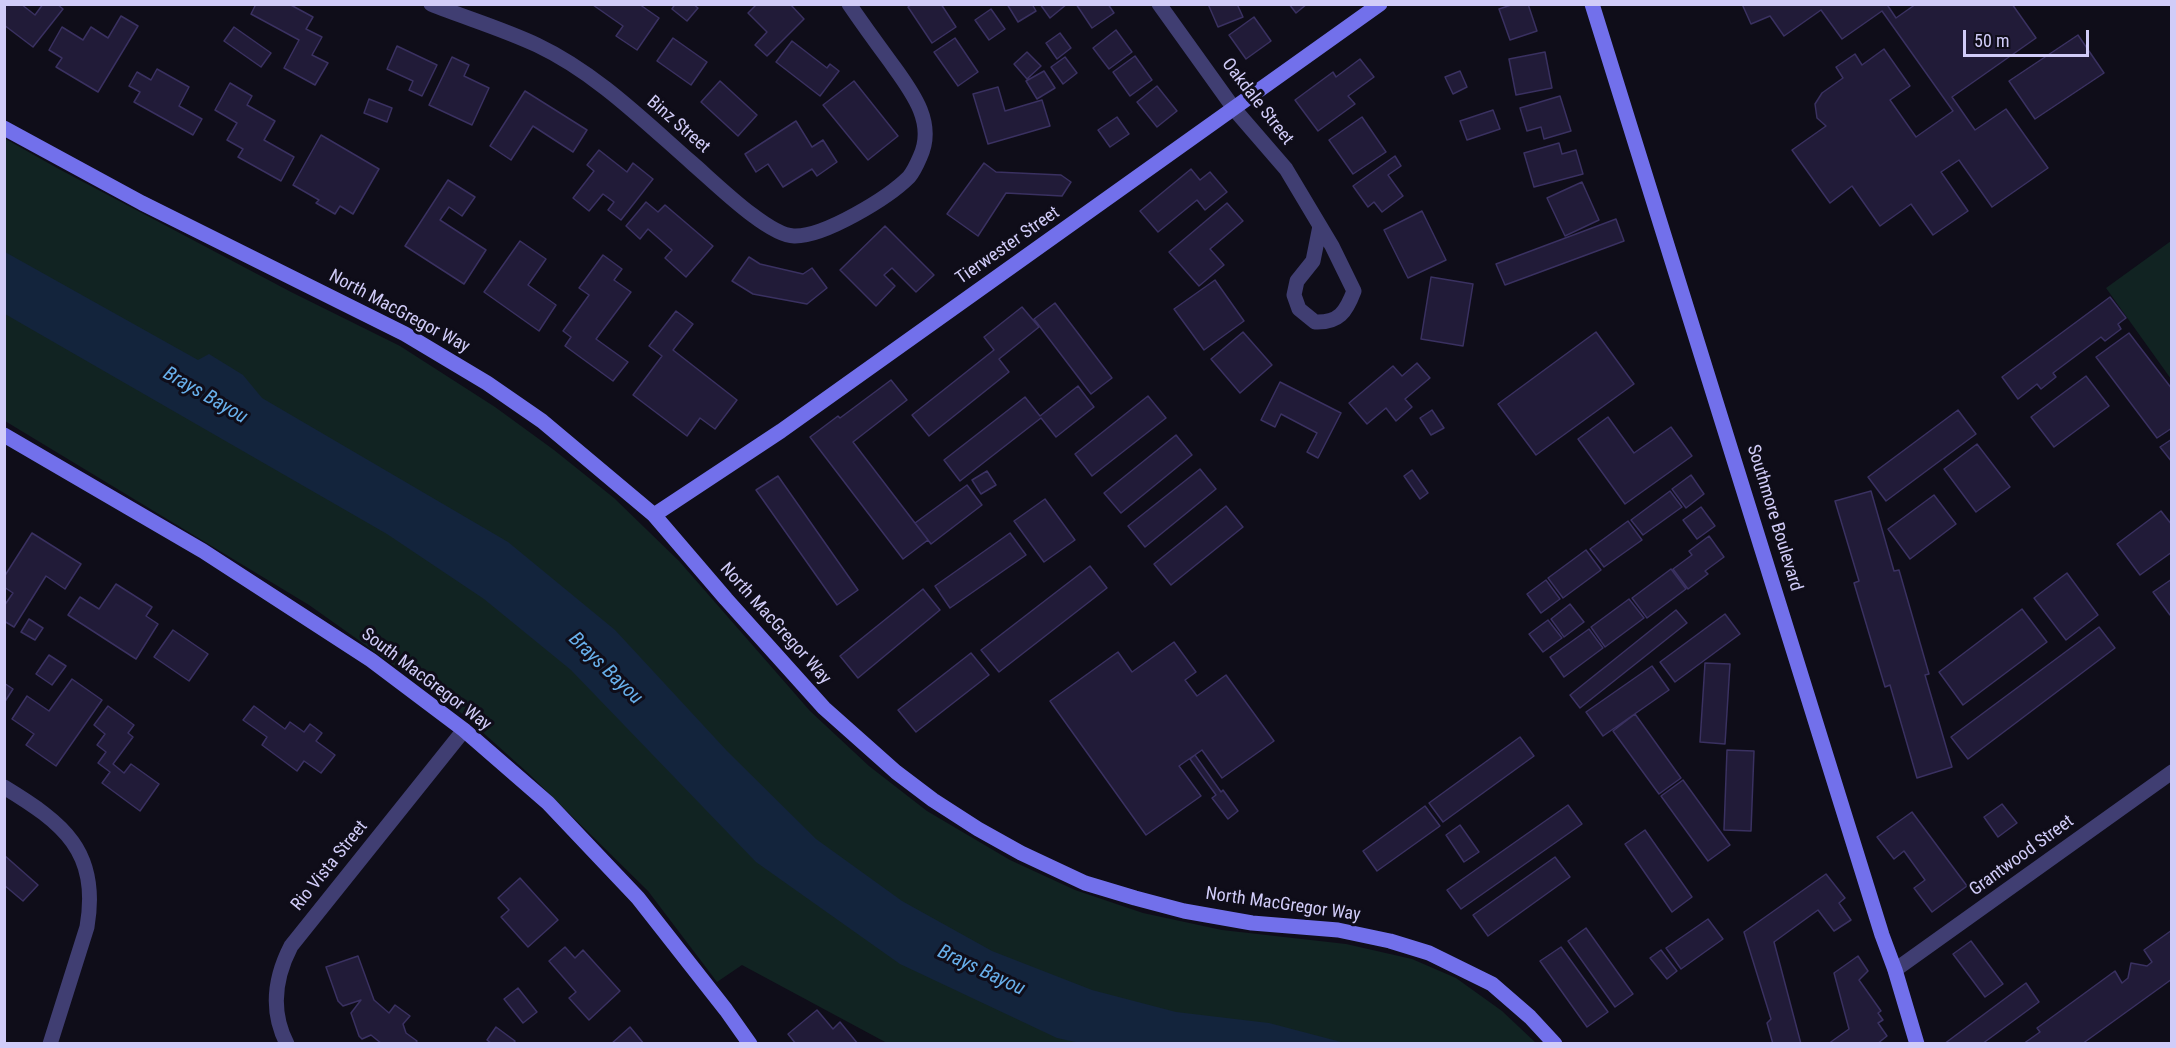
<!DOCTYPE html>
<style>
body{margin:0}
#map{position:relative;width:2176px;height:1048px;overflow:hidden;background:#0f0d19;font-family:"Roboto Condensed",sans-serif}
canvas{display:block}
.frame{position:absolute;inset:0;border:6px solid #d1ccf8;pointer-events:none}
.scale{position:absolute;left:1963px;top:30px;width:126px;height:27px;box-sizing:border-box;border:3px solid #d1ccf8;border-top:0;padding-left:8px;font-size:18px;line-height:21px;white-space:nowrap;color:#d1ccf8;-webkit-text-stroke:4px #0f0d19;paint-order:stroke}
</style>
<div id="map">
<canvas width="2176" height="1048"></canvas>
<div class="frame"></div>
<div class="scale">50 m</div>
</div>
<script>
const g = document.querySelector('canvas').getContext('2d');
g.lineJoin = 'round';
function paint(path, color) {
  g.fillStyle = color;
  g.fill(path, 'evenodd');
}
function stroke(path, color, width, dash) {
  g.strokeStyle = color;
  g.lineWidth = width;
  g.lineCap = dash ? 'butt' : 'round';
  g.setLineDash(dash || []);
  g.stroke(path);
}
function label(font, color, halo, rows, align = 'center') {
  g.font = font + ' "Roboto Condensed",sans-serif';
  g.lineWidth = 6;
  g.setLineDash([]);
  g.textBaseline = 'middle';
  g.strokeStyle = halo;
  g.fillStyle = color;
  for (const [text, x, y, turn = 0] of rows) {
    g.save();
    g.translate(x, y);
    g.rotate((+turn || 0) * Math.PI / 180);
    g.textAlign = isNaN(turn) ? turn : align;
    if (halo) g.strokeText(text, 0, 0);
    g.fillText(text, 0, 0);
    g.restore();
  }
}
const green = new Path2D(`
 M4,138L57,168L291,292L400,346L495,407L554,450L614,498L679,561L810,711L869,766L927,811L1010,860L1075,890L1143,913L1222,930L1346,944L1412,959L1456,978L1502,1011L1536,1043H887L742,965L717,982L648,891L528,773L460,712L309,605L5,421Z
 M2171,241V379L2106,288Z`);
const water = new Path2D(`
 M5,252L198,360L209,354L243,375L262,398L508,542L615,630L727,751L816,839L902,901L992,951L1092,990L1176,1012L1269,1023L1345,1043H1080L1057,1038L900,964L756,862L571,670L484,599L387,534L5,314Z`);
const building = new Path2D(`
 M4,4H21L35,15L43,4H57L63,9L33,47L4,25Z
 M256,4H289L313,17L306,29L322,37L312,55L328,63L315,85L284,68L299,40L251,14Z
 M639,4L659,18L637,50L616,36L623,26L593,5Z
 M675,4H693L698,8L687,21L672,9Z
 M757,4H790L804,19L767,56L755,45L767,32L748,13Z
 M912,4H941L956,27L932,43L908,7Z
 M1007,4H1032L1036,11L1018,22Z
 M1040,4H1067L1050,18Z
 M1076,4H1108L1114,13L1092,28Z
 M1208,4H1237L1243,17L1218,27Z
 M1289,4H1307L1296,13Z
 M1514,4H1528L1537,31L1510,40L1499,9Z
 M1742,4H1891L1888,6L1896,18L1916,4H2012L2036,38L1952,97L1975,130L2006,109L2048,168L1992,207L1959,160L1941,172L1968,211L1933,235L1911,204L1880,226L1852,186L1830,203L1792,150L1826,126L1817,118L1815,104L1822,93L1843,78L1836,67L1855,54L1862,65L1884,49L1910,86L1890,100L1916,137L1953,111L1882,11L1842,39L1821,10L1784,36L1770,16L1751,24Z
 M991,9L1005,29L989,40L975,20Z
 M121,16L138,26L98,92L56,67L62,58L49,50L62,27L83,40L91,27L108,38Z
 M1254,17L1271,41L1246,59L1229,35Z
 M234,27L271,53L261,67L224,41Z
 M1116,30L1132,52L1109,69L1093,48Z
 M1060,33L1071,48L1057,59L1046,43Z
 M2078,35L2104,73L2035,119L2009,81Z
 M673,38L707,62L691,85L657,61Z
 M955,38L978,72L958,86L934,52Z
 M792,41L827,68L830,64L839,71L820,96L776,62Z
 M397,46L437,65L422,96L409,90L413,81L387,69Z
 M1027,52L1041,66L1027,79L1014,64Z
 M1545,52L1552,88L1516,95L1509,59Z
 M1135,56L1152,80L1130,96L1113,72Z
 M452,57L469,65L464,76L489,88L472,125L429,105Z
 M1065,57L1077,73L1063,84L1051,67Z
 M1360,59L1374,77L1348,96L1355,104L1318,131L1295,100L1333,72L1336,77Z
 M157,69L189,87L179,106L202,119L193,135L134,102L140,92L129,86L137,72L151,80Z
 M1044,71L1055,88L1037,99L1026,81Z
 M1460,71L1467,87L1453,94L1445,77Z
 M720,81L757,115L738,136L701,102Z
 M854,81L898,136L868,160L823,105Z
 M230,83L252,96L247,105L275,121L264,140L294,157L281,181L238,157L243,149L227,140L237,123L215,110Z
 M1157,86L1177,111L1157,127L1137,102Z
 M998,87L1005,111L1042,100L1050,126L988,144L973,94Z
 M525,91L587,130L573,152L533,126L511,160L490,146Z
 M1560,96L1571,131L1544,139L1541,127L1527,131L1520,108Z
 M369,99L392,108L387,122L364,113Z
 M1493,110L1500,129L1467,140L1460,121Z
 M1117,117L1129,134L1110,147L1098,130Z
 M1362,117L1386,152L1353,174L1329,140Z
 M796,121L812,147L823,140L837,162L817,176L812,169L783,187L768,164L756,172L745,154Z
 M321,135L379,169L353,214L340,206L335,214L316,203L319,200L293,185Z
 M1559,143L1562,154L1576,150L1583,174L1534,187L1524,153Z
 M599,150L627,172L633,163L653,179L621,220L608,210L614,202L603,194L589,211L573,198L594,171L587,165Z
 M1395,156L1401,166L1388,175L1403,196L1382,212L1374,202L1368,207L1353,186Z
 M984,163L996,172L1061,175L1071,182L1062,196L1006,193L978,236L947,214Z
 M1191,169L1200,180L1210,172L1227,192L1205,210L1197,200L1158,232L1140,211Z
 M448,180L475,197L462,216L449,207L440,220L486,250L464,284L405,246Z
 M1582,182L1599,220L1565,236L1547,198Z
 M646,202L658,212L665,205L713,246L686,277L665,258L672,250L648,229L640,239L626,226Z
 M1227,203L1243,221L1210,249L1224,265L1199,286L1169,252Z
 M1422,211L1446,260L1408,278L1384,230Z
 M1616,219L1624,241L1505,285L1496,264Z
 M885,226L934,275L916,292L892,268L884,275L895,286L876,306L840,270Z
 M520,241L546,259L528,285L556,305L539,331L484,292Z
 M603,255L622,269L614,280L631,292L596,339L628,362L613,381L565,346L571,337L563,331L589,295L579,288Z
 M749,257L760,264L803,274L812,268L827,288L807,304L753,294L732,281Z
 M1431,277L1473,284L1463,346L1421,339Z
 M1215,280L1244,321L1204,350L1174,309Z
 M2110,297L2126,318L2118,324L2121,329L2105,341L2101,337L2053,373L2056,377L2041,389L2037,384L2018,399L2002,377Z
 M1055,303L1112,378L1091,394L1034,319Z
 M1022,307L1039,327L999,359L1009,372L929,436L912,415L994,350L984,337Z
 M676,311L693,324L673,350L737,400L715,429L700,418L687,436L633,395L662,356L649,346Z
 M1243,332L1272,365L1240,393L1211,359Z
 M1596,332L1634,384L1536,455L1498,404Z
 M2129,333L2172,389V428L2157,438L2096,357Z
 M1417,363L1430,378L1405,399L1412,407L1396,421L1386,408L1367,424L1349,403L1393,366L1402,376Z
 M2086,376L2109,406L2054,447L2031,417Z
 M891,380L907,400L853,442L928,540L903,559L810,437L838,416L840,418Z
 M1280,382L1341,413L1318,458L1307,452L1317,433L1281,414L1275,427L1261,420Z
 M1078,386L1094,407L1056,437L1041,418L960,481L944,460L1025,397L1040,416Z
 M1148,396L1166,418L1092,476L1075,454Z
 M1432,410L1444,428L1431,435L1420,418Z
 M1958,410L1976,434L1886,501L1868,477Z
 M1608,417L1634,453L1671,427L1692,456L1625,504L1578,439Z
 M1176,435L1192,455L1121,513L1104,493Z
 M2172,439V462L2160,447Z
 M1977,444L2010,487L1976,512L1944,469Z
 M1200,469L1216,489L1145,547L1128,526Z
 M1412,470L1428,493L1420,499L1404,476Z
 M987,471L996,485L981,494L972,480Z
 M1691,475L1704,494L1686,508L1672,489Z
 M778,476L858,590L837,605L756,490Z
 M967,485L982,505L931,544L915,523Z
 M1670,491L1682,507L1643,535L1631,520Z
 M1871,491L1894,571L1899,570L1929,674L1925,675L1952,767L1917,778L1890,685L1885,687L1854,583L1859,581L1835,501Z
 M1934,495L1956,524L1910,559L1888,529Z
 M1045,499L1075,540L1044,562L1014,521Z
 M1226,506L1243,527L1171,585L1154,564Z
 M1701,507L1715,526L1697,539L1683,520Z
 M2161,511L2172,525V552L2140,575L2117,544Z
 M1628,521L1642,540L1604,567L1590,549Z
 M32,533L81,564L65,589L46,576L14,627L4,621V606L13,593L4,587V577Z
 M1010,533L1026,555L950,608L935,586Z
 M1709,536L1724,557L1705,571L1708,574L1688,589L1673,569L1692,555L1689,551Z
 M1586,550L1601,570L1563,598L1548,578Z
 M1090,566L1107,588L999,672L981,650Z
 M1671,569L1686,589L1647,618L1632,598Z
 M2067,573L2098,615L2066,640L2034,598Z
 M2172,579V613L2170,615L2153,592Z
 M1546,580L1560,599L1541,613L1527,594Z
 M116,584L152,607L146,616L158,624L136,659L68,615L80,597L99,609Z
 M923,589L940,610L858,678L840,656Z
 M1629,599L1644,618L1605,647L1591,627Z
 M1570,604L1584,622L1564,637L1551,619Z
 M2022,609L2047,642L1963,705L1939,672Z
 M1676,610L1687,623L1580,708L1570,695Z
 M1725,614L1740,634L1675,682L1660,662Z
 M29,619L43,628L35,640L21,632Z
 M1548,620L1562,638L1543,652L1529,634Z
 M2099,627L2115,648L1968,759L1951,737Z
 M1589,629L1603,648L1564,677L1550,657Z
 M173,630L208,654L189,681L154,657Z
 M1174,642L1196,672L1185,680L1197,696L1226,675L1274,741L1222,778L1202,750L1179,766L1201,796L1146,835L1050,701L1118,652L1132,672Z
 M971,653L989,675L916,732L898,710Z
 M49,655L66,666L52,685L36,674Z
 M1705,663L1730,664L1725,744L1700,742Z
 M1652,666L1669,690L1603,736L1586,712Z
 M72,679L102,700L56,766L26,745L34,734L12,719L27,696L49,711Z
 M4,683L13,689L4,703Z
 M108,706L134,725L128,733L133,737L113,764L124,773L131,764L159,784L140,811L102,783L110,772L98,763L106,752L97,745L105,734L94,725Z
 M254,706L285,729L290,722L304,732L310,724L322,733L316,741L335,755L321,773L304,761L297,771L262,745L267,737L243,720Z
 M1635,714L1681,778L1659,794L1613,731Z
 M1520,737L1534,756L1443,822L1429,803Z
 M1727,750L1754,751L1751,831L1724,830Z
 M1195,755L1221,792L1223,790L1238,811L1228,819L1212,798L1216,795L1190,759Z
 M1683,780L1730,845L1708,861L1661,796Z
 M2002,804L2017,823L1998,837L1984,817Z
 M1568,805L1582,824L1461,909L1447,890Z
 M1425,806L1440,826L1377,871L1363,851Z
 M1912,812L1967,886L1932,912L1914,888L1925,880L1904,851L1894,859L1877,837Z
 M1460,825L1479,852L1464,862L1446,835Z
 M1645,830L1692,897L1672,912L1625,844Z
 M4,855L38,885L23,901L4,885Z
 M1555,857L1570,877L1488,936L1473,915Z
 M1826,874L1845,898L1839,903L1851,920L1834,931L1818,910L1774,942L1801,1044H1773L1767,1023L1771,1019L1744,932Z
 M520,878L558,920L528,947L501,917L509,910L498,898Z
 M1708,919L1723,939L1681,969L1666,948Z
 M1586,928L1633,994L1615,1007L1568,941Z
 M2172,930V979L2082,1044H2023L2040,1032L2037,1028L2115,971L2122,983L2128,978L2131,963L2147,966L2152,962L2144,950Z
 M1971,941L2003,984L1985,997L1953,954Z
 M565,947L575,958L583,950L620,991L589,1020L569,998L576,992L549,961Z
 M1561,947L1608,1012L1587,1027L1540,961Z
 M1661,950L1677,971L1667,979L1650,958Z
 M358,956L374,1000L389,1013L395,1005L410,1016L403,1024L406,1033L417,1041L415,1044H382L371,1035L362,1039L359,1036L351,1013L361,1000L343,1006L338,1001L326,967Z
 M1858,956L1868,971L1859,980L1881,1011L1878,1013L1883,1020L1878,1023L1887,1036L1877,1044H1828L1849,1029L1834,973Z
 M2026,983L2039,1002L1982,1044H1944Z
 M518,988L537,1012L523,1023L504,999Z
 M817,1010L833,1029L840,1022L858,1044H796L788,1034Z
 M496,1027L515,1041L513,1044H492L487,1040Z
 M630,1027L644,1044H611Z`);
const street = new Path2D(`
 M431,4C466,18 503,29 537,45C596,73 643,120 692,163C712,180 768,236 794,236C824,237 888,198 909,177C914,171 917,164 920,157C937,121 909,88 889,60C875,41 862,23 849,4
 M1159,4L1235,110L1286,169L1332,246L1354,291C1346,312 1339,323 1315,322L1299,309L1294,295L1297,281L1313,261L1320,226
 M4,787C63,823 100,851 87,927L50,1044
 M1895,970L2172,772
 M287,1044C270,1011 275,977 291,946L464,730`);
const secondary = new Path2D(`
 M1592,4L1882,935L1895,970L1917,1044
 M4,128L142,203L405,334L487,383L542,421L654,515L726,599L824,708L896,772L933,800L978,829L1021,853L1085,883L1135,898L1184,911L1252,923L1338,930L1390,941L1429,953L1492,984L1530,1017L1555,1044
 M4,435L203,551L371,660L464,730L548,803L638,898L726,1010L750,1044
 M654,515L781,431L1380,4`);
const streetNames = [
 ["Oakdale Street",1257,102,52],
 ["Binz Street",678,125,41],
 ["Tierwester Street",1008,246,-35],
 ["North MacGregor Way",399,312,28],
 ["Southmore Boulevard",1774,518,73],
 ["North MacGregor Way",775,624,48],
 ["South MacGregor Way",426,680,37],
 ["Grantwood Street",2022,856,-36],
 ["Rio Vista Street",330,866,-51],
 ["North MacGregor Way",1283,905,8]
];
const waterNames = [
 ["Brays Bayou",205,396,30],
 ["Brays Bayou",605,669,44],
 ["Brays Bayou",981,971,25]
];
paint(green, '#112322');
paint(water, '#13243c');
paint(building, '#211b38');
stroke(building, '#3a3161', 1.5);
stroke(street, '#403e72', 15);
stroke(secondary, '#7270eb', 15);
label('18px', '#d1ccf8', '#0f0d19', streetNames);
label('italic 20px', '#68afea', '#0f0d19', waterNames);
</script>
